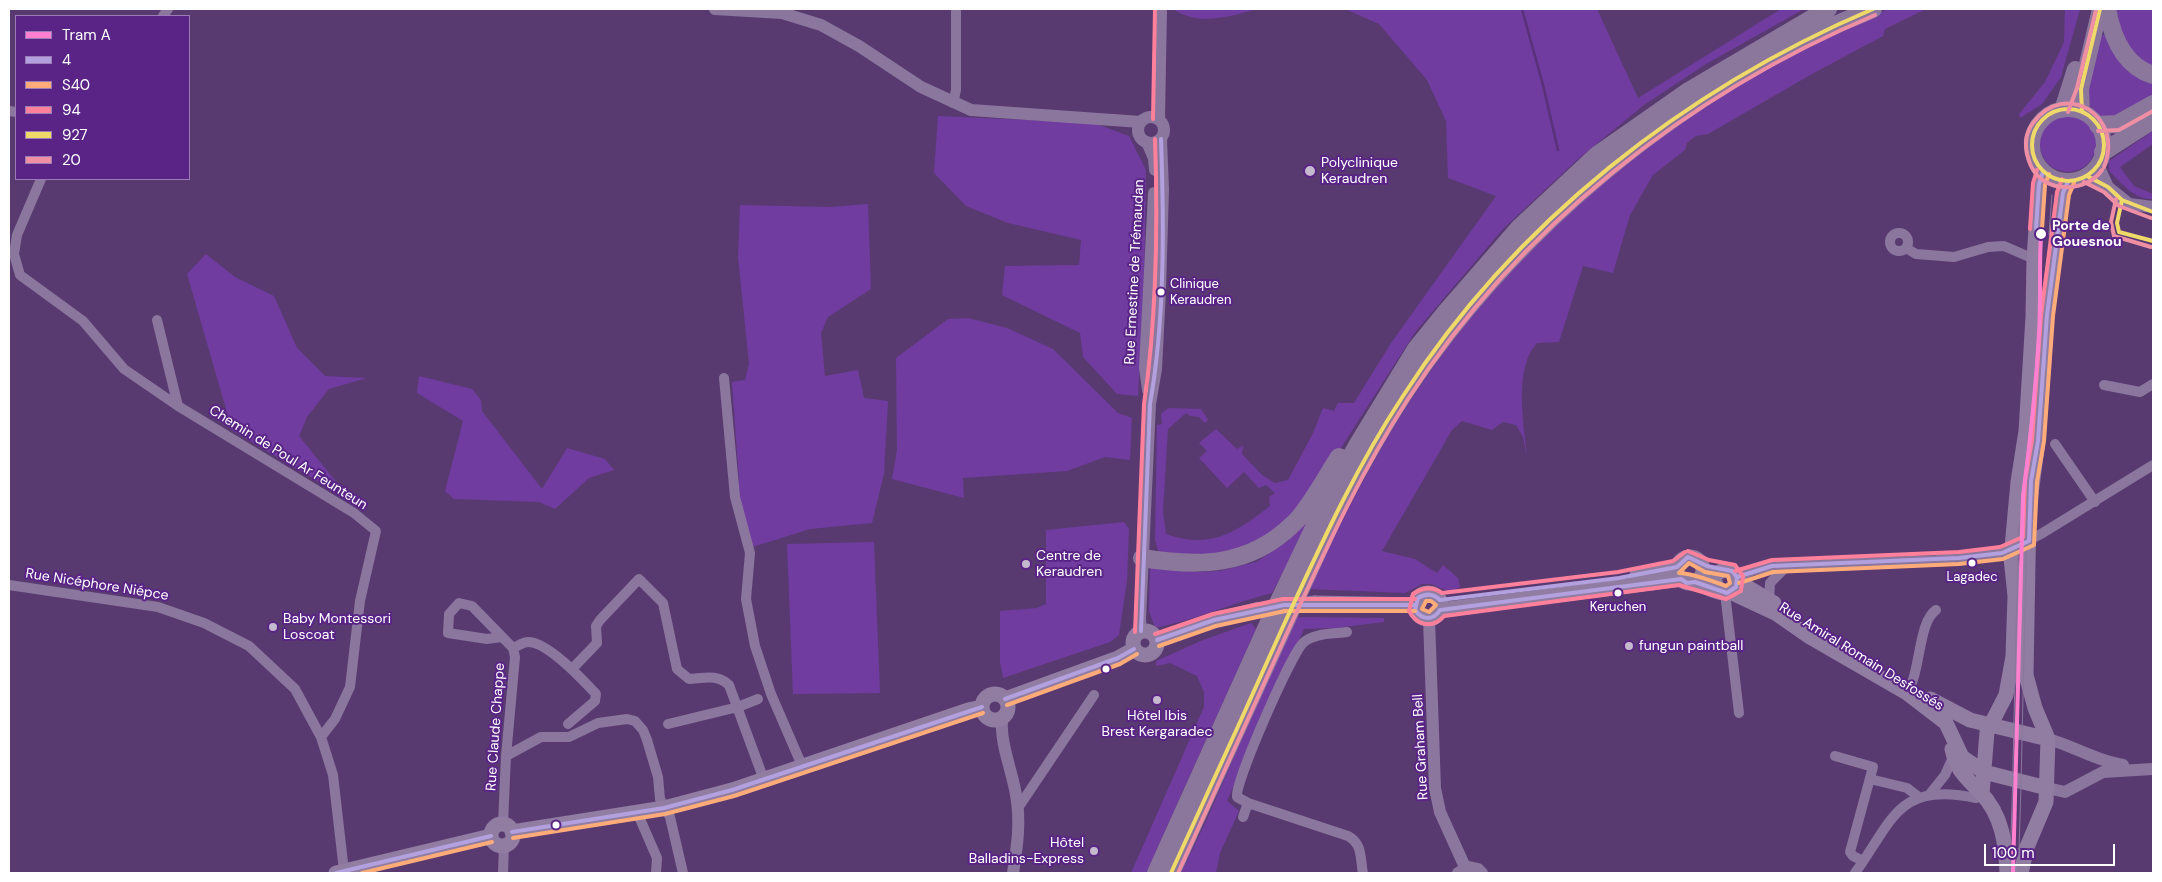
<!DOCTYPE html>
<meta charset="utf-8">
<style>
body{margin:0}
#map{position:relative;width:2162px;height:882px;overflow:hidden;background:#583a71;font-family:"DM Sans",sans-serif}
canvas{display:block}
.frame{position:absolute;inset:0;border:10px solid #fff;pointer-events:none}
.legend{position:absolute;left:15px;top:15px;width:175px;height:165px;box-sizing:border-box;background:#5a2487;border:1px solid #9c7cb7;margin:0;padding:6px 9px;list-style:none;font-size:15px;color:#fff}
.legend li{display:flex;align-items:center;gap:10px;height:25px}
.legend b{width:25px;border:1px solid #9c7cb7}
.scale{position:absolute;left:1984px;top:844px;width:131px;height:22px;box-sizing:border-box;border:2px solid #fff;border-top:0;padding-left:6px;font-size:15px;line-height:18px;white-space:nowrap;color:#fff;-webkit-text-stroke:4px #5a2487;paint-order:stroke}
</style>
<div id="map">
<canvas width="2162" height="882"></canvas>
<div class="frame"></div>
<ul class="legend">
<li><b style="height:6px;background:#ff80ce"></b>Tram A</li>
<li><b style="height:6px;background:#b2a1de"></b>4</li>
<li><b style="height:6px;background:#feab7a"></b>S40</li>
<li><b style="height:6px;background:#ff809a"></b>94</li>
<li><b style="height:6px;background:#eed969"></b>927</li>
<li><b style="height:6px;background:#ef8fa3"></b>20</li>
</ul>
<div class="scale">100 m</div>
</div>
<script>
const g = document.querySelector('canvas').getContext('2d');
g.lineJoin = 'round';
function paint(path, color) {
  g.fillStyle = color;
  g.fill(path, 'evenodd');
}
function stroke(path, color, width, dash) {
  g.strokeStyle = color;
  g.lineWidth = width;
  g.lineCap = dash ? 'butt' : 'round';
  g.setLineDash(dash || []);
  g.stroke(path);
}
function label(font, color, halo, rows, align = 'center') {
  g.font = font + ' "DM Sans",sans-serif';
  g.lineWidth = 4;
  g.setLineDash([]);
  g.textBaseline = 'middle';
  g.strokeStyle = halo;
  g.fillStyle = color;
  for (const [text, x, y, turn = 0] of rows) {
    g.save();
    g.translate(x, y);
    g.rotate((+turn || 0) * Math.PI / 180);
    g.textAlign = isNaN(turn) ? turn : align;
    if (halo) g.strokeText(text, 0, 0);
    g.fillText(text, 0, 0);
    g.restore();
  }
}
const green = new Path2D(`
 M1173,9H1258C1230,16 1199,27 1173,9Z
 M1345,9H1597L1638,98L1781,9H1804L1706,64L1644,105L1577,160L1503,229L1416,331L1335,457L1289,521L1263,542L1226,556L1159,554L1155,540L1157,425L1162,424L1161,414L1168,408L1201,409L1208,420L1205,423L1199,417L1190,416L1186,413L1168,429L1163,512L1166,534C1211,550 1236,532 1270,506L1269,497L1275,493L1266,485L1259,488L1244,472L1227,488L1199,458L1207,451L1199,443L1216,429L1237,449L1243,446L1242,454L1262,475L1275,483L1288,480L1313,433L1323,408L1334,411L1338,403H1354L1391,343L1496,196L1448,178L1446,121L1427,80L1379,24Z
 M1889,9H1926L1885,29L1883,36L1812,74L1708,134L1696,136L1687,143L1685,150L1653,175L1630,215L1613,273L1583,266L1559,342L1537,343C1513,369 1524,424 1527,457L1523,437L1516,425L1503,422L1492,430L1462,421L1452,430L1382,551L1415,559L1437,573L1443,565L1458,578L1460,587L1451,592L1431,584H1422L1405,593L1309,589C1337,530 1366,472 1400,417C1481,288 1590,181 1717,99C1772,64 1829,32 1889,9Z
 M2065,9H2080L2061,77L2042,104L2020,118L2019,114L2045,82L2064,42Z
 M2116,9H2153V67C2131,55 2116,35 2116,9Z
 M2101,35H2107L2153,79V98L2116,118H2102L2090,106L2087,91Z
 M938,116L1094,123L1129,136L1146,170L1144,291L1138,396L1117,394L1083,357L1080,333L1002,295L1005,266L1079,265L1081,240L1008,223L966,206L934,173Z
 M2040 144a28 28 0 1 1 56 0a28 28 0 1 1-56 0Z
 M2153,131V144L2120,167L2134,186L2153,194V199C2134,200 2122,183 2109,171V161Z
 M868,204L871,289L828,317L821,333L825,376L858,370L864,398L888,401L884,474L872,523L810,529L746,549L733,494L739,480L732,382L745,380L749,364L738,257L740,205L831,207Z
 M206,254L235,277L274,296L297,348L325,376L367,378L329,389L307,417L299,436L338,484L339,494L232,430L187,274Z
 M968,318L1007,328L1053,349L1118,413L1132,418L1130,460L1105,457L1067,471L963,478L964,498L892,479L897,450L896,358L948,319Z
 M419,376L472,389L481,400L482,411L542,489L567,448L605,459L614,470L589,478L555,509L539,502L454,499L445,491L463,421L417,393Z
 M1304,518L1310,520L1272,593C1233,603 1195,620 1155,628L1149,611L1150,566L1193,572L1220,571L1256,562L1288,541Z
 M1124,522L1129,529L1127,580L1119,635L1110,642L1003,678L1000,662V611L1037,608L1046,604V530Z
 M874,542L880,693L793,694L787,544Z
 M1295,617L1384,618V622L1335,628L1304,629L1227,801L1239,811L1220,853L1216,873H1181L1207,819Z
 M1251,623L1256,629L1146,873H1131L1204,707V692L1197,676L1170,663L1156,666V661L1203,640Z`);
const stream = new Path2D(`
 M1522,9L1543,85L1558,150`);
const minor = new Path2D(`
 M163,16L168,9
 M953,103L956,90V9
 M9,111L16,112
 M41,179L17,235L14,254L20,275L83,321L124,369L178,406L354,513L376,531L360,601L350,687L335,719L321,737
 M1890 242a9 9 0 1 1 18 0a9 9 0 1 1-18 0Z
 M1906,248L1916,254L1954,257L1988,247L2004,246L2034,259
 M157,320L178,406
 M724,378L735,497L750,553L746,599L755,646L771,694L803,768
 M2104,385L2140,392L2153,384
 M2055,444L2095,502
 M1737,577L1752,571L1772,566L1937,560L2002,553L2041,534L2153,465
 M9,585L158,607L204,623L249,646L295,689L321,737L333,775L344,871
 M1725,593L1739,713
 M1769,600L1770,583L1788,565
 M502,637L487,639L448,633L449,614L459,603L472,606L513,648L515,657L506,756L503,824
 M513,648C518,646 523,642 528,642C548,642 583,680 596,694L595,701L568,724
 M573,668L597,643L596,626L600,620L639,579L663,603L677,669L689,679C705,678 717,674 729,685L764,780
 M1907,693C1921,672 1918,622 1936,610
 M668,724L738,707L758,699
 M506,756L541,737H569L598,723L627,719L635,721L643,730L647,740L658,777L660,799L670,817L683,873
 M1835,756L1873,767L1850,852L1853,856L1863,861
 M1870,779L1907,788L1920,798
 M1929,795L1945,775L1954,755
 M1248,803L1237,797C1235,781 1291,655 1303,643C1313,633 1334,634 1347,632
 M1018,808L1094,695
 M637,812L657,858L656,873
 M1243,817L1248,803L1348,836C1363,844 1360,859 1363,873
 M503,873L504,845
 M1855,873C1893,821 1897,781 1976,798L1982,794`);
const tertiary = new Path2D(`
 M715,9L782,13L821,25L859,46L921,87L971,110L1141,122
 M1138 130a13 13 0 1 1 26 0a13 13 0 1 1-26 0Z
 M1159,119L1161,9
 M1147,142L1154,158L1155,170
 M2098,165L2108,187
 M2087,176L2108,187L2129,204L2153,207
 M1148,390L1145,368L1154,193
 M1429,619L1435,788L1440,812L1465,867
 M1141,631L1140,619L1150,404L1156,369L1160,290L1163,189L1161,139
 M1002,718C1000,744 1012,770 1016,795C1021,822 1017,847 1013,873
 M2048,739C2074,746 2096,761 2123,765
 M2047,788L2065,792L2103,772L2152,769
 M1458,873L1469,867L1478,869L1482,873`);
const secondary = new Path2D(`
 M1677 570a13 13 0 1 1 26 0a13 13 0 1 1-26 0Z
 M1637,575L1677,567
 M1737,581L1774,603
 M1695,582C1704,585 1717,594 1726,593C1742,592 1739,572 1725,569L1716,574L1714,579L1718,591
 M1730,592L1777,614L1810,637L1907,693L1946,723L1962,757L1984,772L2047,788
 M1415 606a13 13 0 1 1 26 0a13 13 0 1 1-26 0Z
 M1315,603L1415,605
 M1440,610L1681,579
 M1133 643a12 12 0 1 1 24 0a12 12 0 1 1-24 0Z
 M1157,640L1214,620L1256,610
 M982 707a13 13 0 1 1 26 0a13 13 0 1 1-26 0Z
 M1005,699L1118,658L1134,649
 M1930,699L1970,720L2048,739
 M1952,749C1957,772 1966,777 1981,793C2002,815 2006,844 2007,873
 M1982,794L1987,732L2006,695L2013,656L2015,596L2011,558L2018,482L2026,431L2033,317L2034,259L2039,184L2043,172
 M491 835a11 11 0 1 1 22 0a11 11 0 1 1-22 0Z
 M512,832L664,808L732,790L968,710L982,707
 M336,873L491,836
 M2021,873L2027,847L2046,802L2048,739L2035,708L2026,675L2029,509L2038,441L2047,315L2063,193L2068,181`);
const primary = new Path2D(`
 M2032 145a36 36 0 1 1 72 0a36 36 0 1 1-72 0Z
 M2062,110L2075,69
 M2082,112L2081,89L2100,9`);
const trunk = new Path2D(`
 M2107,9C2112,36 2124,66 2153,75
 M2098,125L2117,124L2153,104
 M2103,152L2153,120
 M1142,558C1199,567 1249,567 1293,524C1308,511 1327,475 1339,457
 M1156,873L1270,620L1329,496L1358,444L1416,349L1446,312L1520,227L1597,155L1687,92L1828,9
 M1171,873L1339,505C1366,456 1394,405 1427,360C1526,224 1661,111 1811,36C1831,26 1852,18 1873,9`);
const tram = new Path2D(`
 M2041,234L2045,194
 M2049,235L2052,195
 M2019,525H2027L2026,566H2018Z
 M2018,566H2026L2022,739H2014Z
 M2014,739H2022L2021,786H2013Z
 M2013,786H2021L2019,849L2011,848Z
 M2010,873L2011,854H2019V873`);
const secondaryBridge = new Path2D(`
 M1256,610L1315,603`);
const bus1 = new Path2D(`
 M2036,229L2039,184L2043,172
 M1688,557L1707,566L1732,571L1737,577L1736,587L1727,593L1695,582L1687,583L1681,579L1440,610C1433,621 1422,620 1415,610L1418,598C1426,593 1433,593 1440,600L1619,578L1677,567Z
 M1737,577L1772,566L1959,558L2002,553L2029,541L2031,481L2038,441L2047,315L2063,193L2068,181
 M1141,631L1150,404C1165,319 1164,225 1161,139
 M1157,640L1214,620L1284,605H1415
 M1005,699L1118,658L1134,649
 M512,832L664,808L732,790L982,707
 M336,873L491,836`);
const bus2 = new Path2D(`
 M2042,229L2045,185L2049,174
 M1689,563L1705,572L1728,576L1730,583L1726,586C1712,581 1692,573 1679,573Z
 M1739,583L1773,572L1959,564L2003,559L2034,545L2037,482L2044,441L2053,316L2069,195L2074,183
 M1426,601H1431L1436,605L1429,612L1422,609Z
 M1159,646L1216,626L1285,611H1415
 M1007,705L1120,664L1137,654
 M513,838L665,814L734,796L983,713
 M362,873L492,842`);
const bus3 = new Path2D(`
 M1153,119L1155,9
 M2030,229L2033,183L2037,170
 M1685,552L1673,561L1618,572L1442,593C1432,586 1423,587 1413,594L1409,611C1417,626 1433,629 1444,616L1679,585L1726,599L1741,591L1743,576L1735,565L1709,560L1688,551
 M1735,571L1772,560L1959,552L2000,547L2023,537L2025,481L2032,440L2041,315L2057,192L2062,179
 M1135,632L1144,404C1157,317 1158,227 1155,139
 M1155,634L1213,614L1283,599H1415`);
const bus4 = new Path2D(`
 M2032 145a36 36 0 1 1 72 0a36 36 0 1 1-72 0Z
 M2082,112L2081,89L2100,9
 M2087,176L2108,187L2122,200L2153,212
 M2122,200L2117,223L2119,232L2153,241
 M1171,873C1208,792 1245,712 1281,631C1318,551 1354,470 1403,396C1514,223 1685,89 1873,9`);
const bus5 = new Path2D(`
 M2068,112L2077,88L2096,10
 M2098,131L2119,130L2153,111
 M2102,170C2086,193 2044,194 2031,166C2025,152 2023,136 2033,123C2065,79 2125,116 2104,167
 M2084,182L2104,192L2119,206L2151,218
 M2116,199L2111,222L2114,236L2151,247
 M1178,873C1214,793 1251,713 1287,633C1324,553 1360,473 1408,399C1519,227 1688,94 1875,15`);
const tram1 = new Path2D(`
 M2013,873L2023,496C2030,442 2036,388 2039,333C2041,300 2039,267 2041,234`);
const markers = [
 [1310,171,6,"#c5bacd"],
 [2041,234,6,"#fff"],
 [1161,292,4.5,"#fff"],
 [1972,563,4.5,"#fff"],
 [1026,564,5,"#c5bacd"],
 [1618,593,4.5,"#fff"],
 [273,627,5,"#c5bacd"],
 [1629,646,5,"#c5bacd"],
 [1106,669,4.5,"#fff"],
 [1157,700,5,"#c5bacd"],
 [556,825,4.5,"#fff"],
 [1094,851,5,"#c5bacd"]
];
const busNames = [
 ["Clinique",1170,285,"left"],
 ["Keraudren",1170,301,"left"],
 ["Lagadec",1972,578],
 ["Keruchen",1618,608]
];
const poiNames = [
 ["Polyclinique",1321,163],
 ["Keraudren",1321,179],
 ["Centre de",1036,556],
 ["Keraudren",1036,572],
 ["Baby Montessori",283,619],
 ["Loscoat",283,635],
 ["fungun paintball",1639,646],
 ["Hôtel Ibis",1157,716,"center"],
 ["Brest Kergaradec",1157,732,"center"],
 ["Hôtel",1084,843,"right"],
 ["Balladins-Express",1084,859,"right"]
];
const stopNames = [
 ["Porte de",2052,226],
 ["Gouesnou",2052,242]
];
const streetNames = [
 ["Rue Ernestine de Trémaudan",1135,272,-87],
 ["Chemin de Poul Ar Feunteun",288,458,32],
 ["Rue Nicéphore Niépce",97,585,9],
 ["Rue Amiral Romain Desfossés",1861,657,32],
 ["Rue Claude Chappe",496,727,-86],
 ["Rue Graham Bell",1421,747,-93]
];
paint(green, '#703c9f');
stroke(stream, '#593179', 2.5);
stroke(minor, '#8b769e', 10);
stroke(tertiary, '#8b769e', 12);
stroke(secondary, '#917ca2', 15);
stroke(primary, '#8b769c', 16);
stroke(trunk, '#8b769c', 18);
stroke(tram, '#8b769d', 1);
stroke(secondaryBridge, '#917ca2', 15);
stroke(bus1, '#b2a1de', 4);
stroke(bus2, '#feab7a', 4);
stroke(bus3, '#ff809a', 4);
stroke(bus4, '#eed969', 4);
stroke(bus5, '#ef8fa3', 4);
stroke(tram1, '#ff80ce', 4);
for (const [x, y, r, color] of markers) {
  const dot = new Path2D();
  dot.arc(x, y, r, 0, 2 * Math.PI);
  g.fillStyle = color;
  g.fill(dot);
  stroke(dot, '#5a2487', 2);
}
label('13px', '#fff', '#5a2487', busNames);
label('14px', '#fff', '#5a2487', poiNames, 'left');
label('bold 14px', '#fff', '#5a2487', stopNames, 'left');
label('14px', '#fff', '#5a2487', streetNames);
</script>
